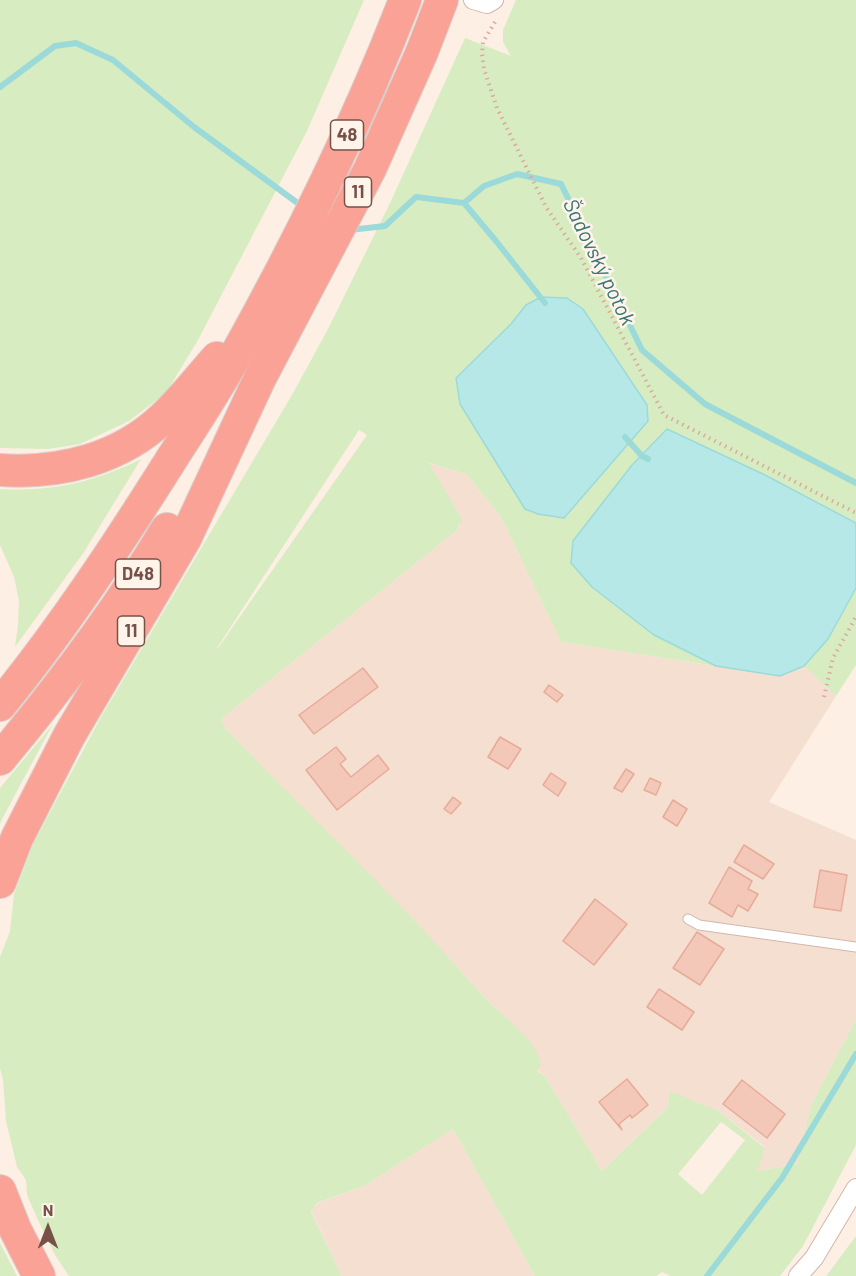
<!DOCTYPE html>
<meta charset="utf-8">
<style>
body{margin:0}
#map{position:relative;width:856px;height:1276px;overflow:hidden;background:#fdefe3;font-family:Barlow,sans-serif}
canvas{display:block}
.north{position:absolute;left:18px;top:1198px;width:60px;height:60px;-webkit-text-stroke:4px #fff4ea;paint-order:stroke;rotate:0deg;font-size:16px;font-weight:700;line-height:24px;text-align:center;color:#775148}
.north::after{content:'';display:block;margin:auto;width:21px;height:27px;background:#775148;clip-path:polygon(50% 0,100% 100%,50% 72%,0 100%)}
</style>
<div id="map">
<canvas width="856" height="1276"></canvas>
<div class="north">N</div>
</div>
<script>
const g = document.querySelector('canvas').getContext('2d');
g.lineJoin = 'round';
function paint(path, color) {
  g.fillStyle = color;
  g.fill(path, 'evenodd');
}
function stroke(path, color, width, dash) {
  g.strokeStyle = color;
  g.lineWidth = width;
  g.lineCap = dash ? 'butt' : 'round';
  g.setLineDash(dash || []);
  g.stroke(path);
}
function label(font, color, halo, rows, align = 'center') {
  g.font = font + ' Barlow,sans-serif';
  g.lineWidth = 5;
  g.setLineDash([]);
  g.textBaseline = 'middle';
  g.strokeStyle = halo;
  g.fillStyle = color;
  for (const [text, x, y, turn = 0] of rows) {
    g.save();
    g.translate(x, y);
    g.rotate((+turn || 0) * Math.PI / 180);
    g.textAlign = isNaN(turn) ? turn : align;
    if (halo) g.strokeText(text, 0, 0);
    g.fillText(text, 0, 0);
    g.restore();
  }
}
const residential = new Path2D(`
 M428,463L466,474L501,517L561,642L780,676L804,666L836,696L769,802L856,840V1019L811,1105L797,1164L756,1171L765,1147L717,1110L669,1092L668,1107L602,1171L545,1076L537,1070L520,1032L487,1000L414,920L295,802L225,728L221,719L456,531L460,525Z
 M453,1129L535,1276H342L311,1211L318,1203L366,1185Z`);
const green = new Path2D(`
 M0,0H364L307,131L198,340L166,393L129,421L80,444L48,449L0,448Z
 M516,0H856V523L765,475L667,429L632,465L573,541L592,587L654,635L716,666L561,642L501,517L466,474L429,463L462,520L456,531L221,719L225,728C287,793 353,855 415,921C439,946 462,973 486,999C502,1016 537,1040 541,1064L537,1071L545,1076L602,1171L668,1107L669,1091L717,1110L765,1148L757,1171L797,1164L811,1105L856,1019V1145L803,1246L780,1276H670L662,1272L656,1276H535L453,1129L366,1185L317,1203L311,1212L342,1276H69L55,1255L38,1220L27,1195L26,1180L17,1167L6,1121L3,1080L0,1068V957L10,931L14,894L34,842L101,717L292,395L328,329L391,201L465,38L511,56L503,42V30ZM526,305L583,309L647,405L525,509L460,404L511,324ZM359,430L367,435L218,648H217ZM721,1122L745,1140L702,1195L678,1174Z
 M141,459L84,552L15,647L18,625L19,601L14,577L0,545V489C52,492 95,482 141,459Z
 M856,588V665L836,696L804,666L828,639Z
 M53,724L1,821L0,825V788Z
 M856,1236V1276H826L830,1271Z
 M0,1243L17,1276H0Z`);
const water = new Path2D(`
 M541,297L567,298L583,309L647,405L648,421L564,518L538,514L525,509L460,404L456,378L511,324L526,305Z
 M667,429L765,475L856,523V588L828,639L804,666L780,676L716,666L654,635L592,587L571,563L573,541L632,465Z`);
const stream = new Path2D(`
 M0,87L55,46L76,43L113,60L194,127L303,207
 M464,203L496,241L545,303
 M350,230L385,226L416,197L464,203L484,186L517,174L561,184L642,350L705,404L856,483
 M625,437L642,456L648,459
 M707,1276L782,1178L856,1054`);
const building = new Path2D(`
 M363,668L378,687L314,734L299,715Z
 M549,685L563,695L557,702L544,692Z
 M500,737L521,749L508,769L488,757Z
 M336,747L346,759L340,764L351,777L378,755L389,769L337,810L306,770Z
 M626,769L634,774L622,792L614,788Z
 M551,773L566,783L558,796L543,785Z
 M650,778L661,783L656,795L644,790Z
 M453,797L461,803L451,814L444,809Z
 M673,800L687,809L677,826L663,817Z
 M744,845L774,864L763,879L734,862Z
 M729,867L752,881L748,889L758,894L748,911L738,905L732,917L709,903Z
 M820,870L847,875L841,911L814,907Z
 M595,899L627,924L594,965L563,941Z
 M697,932L724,949L700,985L673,968Z
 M659,989L694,1012L682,1030L647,1007Z
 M627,1079L648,1105L632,1118L630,1115L619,1124L622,1130L599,1102Z
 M742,1080L785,1114L767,1138L723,1104Z`);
const path = new Path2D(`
 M495,22L483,42L482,54L484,69L497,108L546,207L581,258L664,415L856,513
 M824,697L833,658L856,617`);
const lane = new Path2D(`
 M688,919L699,925L856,947`);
const street = new Path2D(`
 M473,0L487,4L494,0
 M798,1276L814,1258L856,1188`);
const highway = new Path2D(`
 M0,470C60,474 121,459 165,416C184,398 200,377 217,358
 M0,705C63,628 118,544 171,460C192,427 214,394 233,360C298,244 357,124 405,0
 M0,759C61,686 118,610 167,529
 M0,882L17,838L69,736L185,539L260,378L370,169L422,52L442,0
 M0,1191L15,1229L39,1276`);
const shields = [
 [347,135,33],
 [358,192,27],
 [138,574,45],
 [131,631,27]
];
const shieldNames = [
 ["48",347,135],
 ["11",358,192],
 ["D48",138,574],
 ["11",131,631]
];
const waterNames = [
 ["Šadovský potok",599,262,64]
];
paint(residential, '#f5dfd1');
paint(green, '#d8ecc1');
paint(water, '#b6e8e8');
stroke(water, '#9cdada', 1.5);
stroke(stream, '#9cdada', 6);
paint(building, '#f4c8b9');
stroke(building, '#e7ab99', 1.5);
stroke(lane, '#d1b7ac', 11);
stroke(street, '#d1b7ac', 20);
stroke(highway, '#d9cecc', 34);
stroke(path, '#d9ab9c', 4, [1.5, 4.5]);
stroke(lane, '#fff', 9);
stroke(street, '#fff', 18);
stroke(highway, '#fba296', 32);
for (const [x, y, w] of shields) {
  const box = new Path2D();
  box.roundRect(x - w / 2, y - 15, w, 30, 4.5);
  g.fillStyle = '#fff4ea';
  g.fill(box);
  stroke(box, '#775148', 1.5);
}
label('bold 18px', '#775148', null, shieldNames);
label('italic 21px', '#387476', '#fff4ea', waterNames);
</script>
